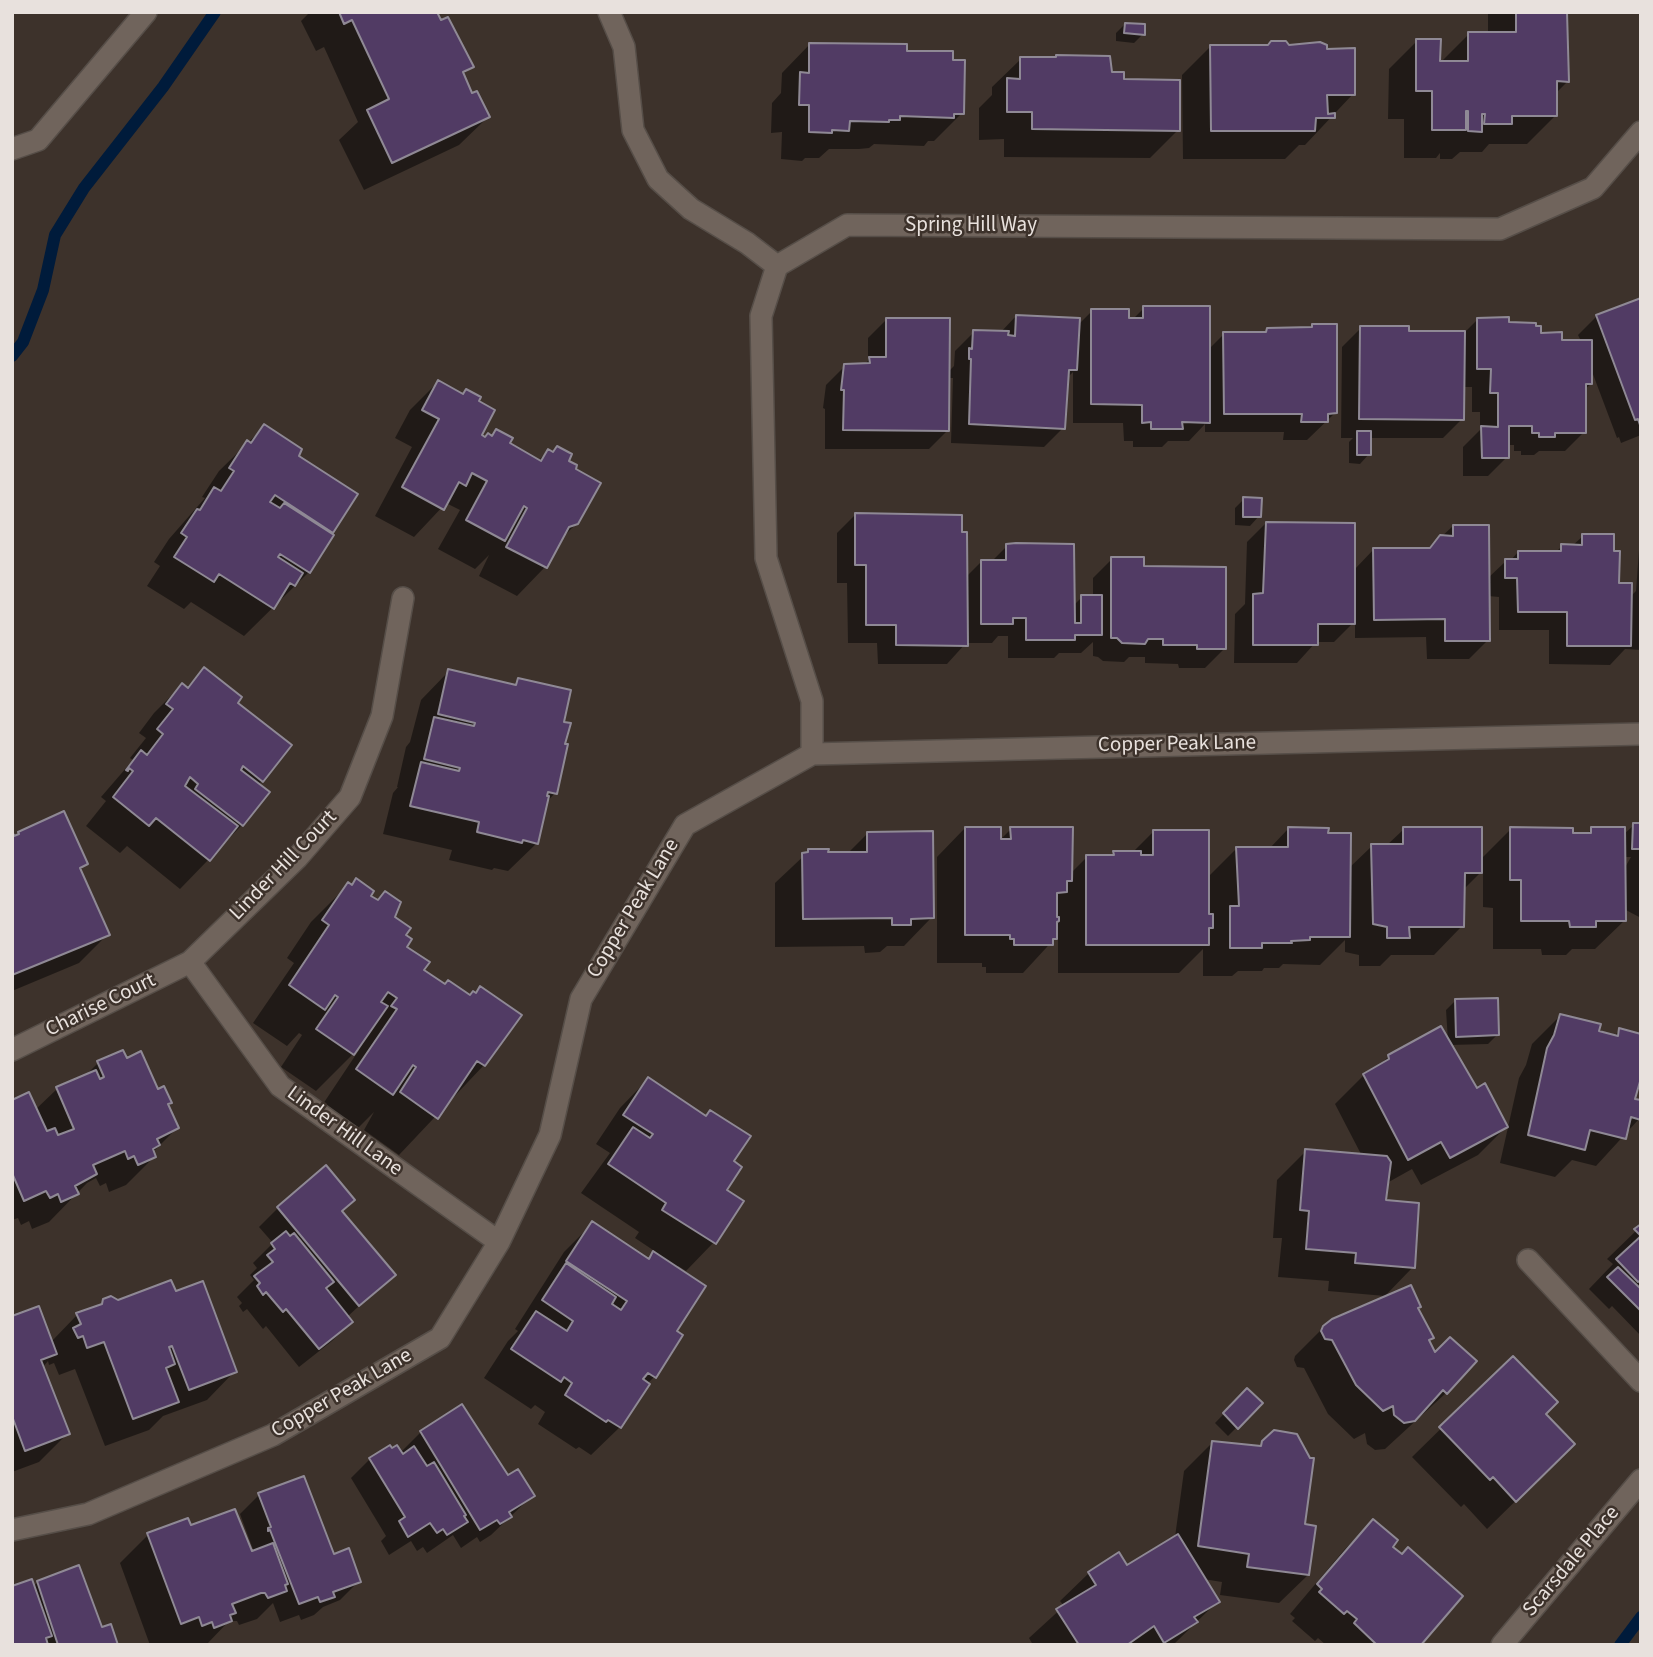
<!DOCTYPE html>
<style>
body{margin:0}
#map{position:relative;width:1653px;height:1657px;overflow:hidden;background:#3d322b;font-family:"Source Sans 3",sans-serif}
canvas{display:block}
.frame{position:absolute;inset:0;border:14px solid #e8e1dd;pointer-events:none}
</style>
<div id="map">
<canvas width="1653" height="1657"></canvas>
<div class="frame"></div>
</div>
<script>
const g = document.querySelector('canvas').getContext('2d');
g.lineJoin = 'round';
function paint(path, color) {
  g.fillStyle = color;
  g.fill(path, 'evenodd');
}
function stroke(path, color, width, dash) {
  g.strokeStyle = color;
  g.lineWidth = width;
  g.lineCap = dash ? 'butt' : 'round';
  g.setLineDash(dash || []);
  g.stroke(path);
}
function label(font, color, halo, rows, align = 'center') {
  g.font = font + ' "Source Sans 3",sans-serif';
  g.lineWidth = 5;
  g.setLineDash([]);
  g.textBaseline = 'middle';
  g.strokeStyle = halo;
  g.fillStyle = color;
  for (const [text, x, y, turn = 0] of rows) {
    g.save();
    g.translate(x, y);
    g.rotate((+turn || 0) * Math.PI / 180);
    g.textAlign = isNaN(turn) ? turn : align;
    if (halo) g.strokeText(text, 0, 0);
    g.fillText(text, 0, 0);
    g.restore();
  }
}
const shadow = new Path2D(`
 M310,12H435L472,66L462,75L471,96L488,117L459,145L364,190L339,140L358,122L324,47L316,51L301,21Z
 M1488,12H1566L1568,81L1555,94V116L1527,144H1489L1482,152H1460L1452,159H1440V153L1436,158H1404V119H1388L1389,69L1417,41L1438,65L1469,34H1488Z
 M1125,24L1143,34L1134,43L1116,41V33Z
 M1272,43L1303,46L1306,43H1320L1353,94L1305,145H1299L1285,159H1183L1182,75L1211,46L1268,47Z
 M810,44L905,52L962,113L934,141H928L924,146L874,144L869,148L859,149H829L819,158H805L802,161L781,159L782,132L771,133L772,103L781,93L782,73Z
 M1021,59L1111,73L1122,81L1178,130L1150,158L1004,157V139L979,140V108L992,95V87Z
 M1641,300V435L1621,443L1619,437L1617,438L1591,369V384L1584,390V432L1565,451H1539L1534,455H1521V451H1514V445H1507V457L1488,476H1463V447L1480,430V412H1472V387H1462V419L1443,438H1369V454L1360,464L1349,463V442L1353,438H1341L1342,347L1361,328L1407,333H1464L1478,319L1507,324L1561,342L1581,341L1578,335L1597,316Z
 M1144,308L1208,350L1224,334L1264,333L1268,330L1309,329L1313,326L1335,413L1307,440H1283L1284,432H1205V424L1189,441H1168L1162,447H1133V441H1124L1123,423H1073V372L1067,378L1063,428L1044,447L951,443L953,378H948V430L929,449H825V409L823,408L826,385L845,366L864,365L868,361V338L887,319L948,372L954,366L955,351L974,332L1000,333L1016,316L1077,326L1092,311L1132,320Z
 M438,382L477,402L480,436L485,438L490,437L496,431L508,444L538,461L548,451L551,453L557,448L567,461L577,523L560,540L545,567L517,596L479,576L489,555L475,569L438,549L460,510L446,503L414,537L375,516L412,447L395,438L410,410Z
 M264,427L296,456L332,532L309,572L244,636L191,602L184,609L147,586L160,566L154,562L169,539L205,498L202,497L219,471Z
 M1244,499L1259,516L1250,526L1235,525V508Z
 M856,514L965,578L982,561H992L1007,546L1073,606L1082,597H1093V578L1112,559L1142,568L1224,649L1205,668H1179L1178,664L1145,663V657H1129L1124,662L1103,661L1098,657L1093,656V642L1081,653H1059L1054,658H1008V636H998L992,643H966L947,664H878L877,643H848L847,583H837V533Z
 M1266,523L1354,570L1374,549H1428L1453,526L1488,578L1506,561H1510L1518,552L1555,553L1562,546H1572L1583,536L1613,553L1618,585L1630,597L1636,591L1639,550L1641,548V650L1625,649L1610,665L1549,664V630H1499V597L1488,596V640L1469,659H1427L1426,637L1355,638V621L1334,642H1316L1297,663H1234L1235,614L1245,604L1247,542Z
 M204,670L262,781L258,785L267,793L242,825L180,889L127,846L120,853L86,826L106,801L101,797L133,760L130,758L146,738L139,733L154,713L182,685L186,688Z
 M449,671L512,686L519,680L562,723L563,746L555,793L546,803L537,843L508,871L494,868L492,870L449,860L452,850L383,834L393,793L398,787H397L406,747L410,742L421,700Z
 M1634,825L1638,843L1641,841V918L1624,909V921L1595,949H1572L1566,955H1542L1541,949H1493V908L1483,907V870L1463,890L1462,926L1434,955H1391L1380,966H1359V955L1345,952V940L1320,965L1283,964L1279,968H1264L1262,971H1238L1232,976H1203V949L1179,973H1058V935L1023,973H986V967H982V963H937V857L965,828L999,841L1011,829L1071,873L1087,857H1110L1114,853H1132L1154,831L1207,878L1237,848L1269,849L1288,829L1327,834L1349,868L1372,846H1386L1404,829L1480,860L1511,829L1586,835L1592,829L1623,835ZM1623,857H1631L1623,871Z
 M19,833L86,863L79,870L108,934L79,963L12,991V835L14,839Z
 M867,834L932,917L904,946H887L880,952L865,953L864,946L775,947V883L809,851L826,854H847Z
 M356,881L369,896L393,918L404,935V947L422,971L444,986L469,997L480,989L484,1065L399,1155L364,1130L374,1112L355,1131L321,1107L359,1050L358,1049L316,1091L281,1067L302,1035L299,1033L287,1046L253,1023L294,963L287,958L311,922L348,885L351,886Z
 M1455,1001L1498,1034L1488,1044L1450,1045L1476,1091L1506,1127L1478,1155L1421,1185L1412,1169L1387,1183L1384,1202L1413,1267L1385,1296L1328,1291L1329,1281L1278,1277L1282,1238H1273L1277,1180L1306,1151L1362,1156L1335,1104L1364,1075L1377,1068L1389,1056L1448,1041L1446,1010Z
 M1560,1016L1597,1033L1613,1037L1620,1030L1633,1100L1639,1119L1596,1166L1572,1160L1555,1177L1500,1163L1519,1078L1526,1065L1532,1044Z
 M126,1060L170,1103L167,1106L177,1128L152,1153L154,1157L126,1185L109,1192L106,1183L100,1186L96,1178L87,1183L49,1222L32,1229L29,1221L21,1225L18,1218L12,1220V1102L35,1110L57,1089L84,1077L98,1063Z
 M648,1079L732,1161L714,1242L686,1271L678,1266L677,1269L674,1331L654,1377L647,1384L620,1427L591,1455L579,1447L576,1449L538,1424L545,1412L535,1405L531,1409L484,1378L508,1341L518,1331L515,1329L564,1252L592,1224L647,1260L656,1252L635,1238L639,1232L581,1193L610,1153L596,1144L620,1108Z
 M278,1208L393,1275L347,1317L351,1322L332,1341L299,1367L266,1326L263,1329L247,1309L243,1312L239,1306L242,1303L237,1297L254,1280L250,1275L257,1268L253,1263L273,1243L259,1227Z
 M1641,1226V1336L1612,1306L1609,1309L1589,1289L1613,1264L1607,1259Z
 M175,1293L235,1371L207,1400L163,1416L149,1430L105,1446L75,1369L59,1375L54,1363L49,1365L48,1361L42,1368L68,1433L39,1462L12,1472V1318L51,1342L77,1315L97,1308L104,1301H118Z
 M1417,1309L1432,1338L1428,1342L1446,1393L1385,1449L1375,1450L1367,1444L1365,1433L1354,1439L1328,1414L1304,1368L1297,1367L1294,1360L1295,1356L1324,1327Z
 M1513,1358L1544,1414V1473L1487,1529L1464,1504L1461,1507L1412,1457Z
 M1247,1390L1261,1403L1228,1436L1215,1423Z
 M421,1432L507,1477L533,1495L491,1535L480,1542L477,1537L461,1548L453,1535L427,1553L423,1547L417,1551L411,1541L389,1555L381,1541L386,1536L351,1478L370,1459L400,1453Z
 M1275,1432L1303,1526L1308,1575L1279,1603L1220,1595L1222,1582L1203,1579L1217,1602L1173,1645H1033L1029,1638L1064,1606L1060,1601L1089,1573L1126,1567L1175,1537L1184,1471L1212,1443L1258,1448Z
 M259,1495L359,1581L340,1600L323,1607L314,1615L301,1620L299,1615L280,1622L273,1603L257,1619L239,1625L237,1621H229L206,1645H150L120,1563L148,1535L190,1528L251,1553L254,1552L240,1514Z
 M1373,1521L1391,1547L1419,1645H1326L1318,1638L1315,1641L1292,1621L1295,1618L1290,1614L1345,1549Z
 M38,1582L101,1629L116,1645H12L33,1587Z`);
const stream = new Path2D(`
 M12,356L23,342L43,290L55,235L84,188L163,87L215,12
 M1620,1645L1641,1617`);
const building = new Path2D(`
 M339,12H437L441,20L448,17L474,67L463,72L472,93L477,91L490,117L392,163L367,110L389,99L352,20L344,24Z
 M1516,12H1567L1569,82L1557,81V116H1512V124H1484L1485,114H1482V132L1468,131V111H1466V130H1432V91H1416V39H1441L1440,61H1468V32H1516Z
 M1125,23L1145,24V35L1124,33Z
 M1271,41H1286L1289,45L1320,42L1327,45V49L1355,48V95H1327L1328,114L1335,113V118H1316L1315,131H1211L1210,45H1268Z
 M809,43L907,44V51H953V60H965L964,114H954V118L900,116V120H889V122L850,121L849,131L832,130V133L809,132V105H799L800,72L809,73Z
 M1056,55L1110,56L1112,72H1124V79L1180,80V131L1032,129V112H1007V78L1020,79V57H1056Z
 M1641,298V425H1640L1638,419L1635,420L1596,315Z
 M1143,306H1210V423L1182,422L1183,429H1151V422L1142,423V405L1091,404V309H1129V318H1143Z
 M1016,315L1080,318L1077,370H1069L1065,429L969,424L971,359H969V348L972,349L973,330L1009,331L1008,335L1015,336Z
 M1509,317V322L1536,323V326H1541V333L1562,332V340H1592V384H1586V433H1555V437H1539V433H1532V426H1509V458H1482L1481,426L1498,427V393H1490L1491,369H1477V318Z
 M886,318H950L949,431L843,430L844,390H841L844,364L870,363L869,357H886Z
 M1312,324H1337V413L1328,414V422H1301L1302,414H1224L1223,332H1266L1267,328L1312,327Z
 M1360,326H1409V331H1465L1464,420L1359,419Z
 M438,380L463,394L466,389L481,397L479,401L495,410L482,435L485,437L488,433L492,436L496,429L513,438L510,443L541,461L548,449L553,452L557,446L572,454L569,461L577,465L576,469L601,483L578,524L569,527L547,568L506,547L527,508L524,506L505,541L466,520L487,481L472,473L466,486L459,482L444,510L402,487L439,419L422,410Z
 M264,424L302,449L299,456L358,494L333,533L275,495L270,502L280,508L284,503L334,535L310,573L280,554L278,557L303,573L295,586L290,583L274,609L219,574L214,582L174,557L187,537L181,533L197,509L200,510L214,487L221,491L234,471L229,468L247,440L251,443Z
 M1357,431H1371V455H1357Z
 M1243,497L1262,498L1261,517H1243Z
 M855,513L962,515V532H967L968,646L896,645V625H866V565H855Z
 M1266,522L1355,523V624H1318V645H1253V594L1263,593Z
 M1453,525H1489L1490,641H1445V619L1374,620L1373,548H1430L1440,535L1453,536Z
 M1582,534H1614V551H1620L1619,583H1632L1631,646H1567V612H1518L1517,578H1505V559H1518V551H1561V544L1582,545Z
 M1016,543L1074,544L1075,623H1081V595H1102V635H1075V640H1026V618H1013V624H981V560H1006V544Z
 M1111,557H1144V566L1226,567V649H1197V645H1163V639H1148L1145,644L1122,643L1117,638H1111Z
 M204,667L242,697L238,703L292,745L263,782L243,766L241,770L270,792L243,826L195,789L198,784L190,777L185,786L238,826L210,861L156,818L149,826L113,797L133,771L129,768L128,771L126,770L141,750L147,755L163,734L157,729L173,709L166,704L182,683L188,688Z
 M448,669L516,685L518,678L571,690L564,722L571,723L565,744H568L557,794L548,792L547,796H549L538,844L523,840L522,843L477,832L479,822L410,806L421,762L459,771L460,768L424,759L434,717L474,726L475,723L438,714Z
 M64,811L88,864L80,868L110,935L12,975V830L14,836L19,834L18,832Z
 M1633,823H1640V849H1632Z
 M965,827H1001V839H1011L1010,827H1073L1072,881H1067V892L1057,893V917H1059V921L1057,922V939H1053V945H1014V939H1010V935H965Z
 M1288,827L1329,828L1328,833H1351L1350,937H1310V940L1291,941L1292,943H1262V948H1230V906H1239L1236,847H1288Z
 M1403,827H1482V873H1465L1464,927H1409L1410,938H1387V927L1373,924L1371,844H1403Z
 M1510,827L1573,828V833H1591V827H1625L1626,921H1596V927H1570L1569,921H1521V880H1510Z
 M1153,830H1209V914H1213V928H1209V945H1086V855H1114L1113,851H1141V855H1153Z
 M933,831L934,918L911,919V925H892V918L803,919L802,853L808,852V849H829L828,852H867V832Z
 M356,878L374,891L371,896L378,900L385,891L401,902L395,917L411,928L406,935L412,939L407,947L430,962L424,970L445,984L448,980L470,995L473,991L476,993L480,986L522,1015L485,1066L477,1061L438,1119L400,1092L416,1067L413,1065L393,1095L356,1069L397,1009L391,1006L397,998L388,992L381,1002L388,1006L354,1055L316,1029L338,997L335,995L325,1010L289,985L329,925L322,920L348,882L352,885Z
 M1498,998L1499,1035L1456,1037L1455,999Z
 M1560,1014L1601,1024L1599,1031L1618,1036L1619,1028L1641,1034V1078L1635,1099L1641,1100V1120L1631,1117L1626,1139L1590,1130L1585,1150L1528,1135L1547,1048L1554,1035Z
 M1441,1026L1477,1088L1485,1083L1508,1127L1450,1158L1441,1142L1408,1160L1363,1074L1389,1059L1388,1055Z
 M123,1050L127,1058L141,1051L158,1089L164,1086L172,1103L168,1104L179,1128L157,1139L160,1145L153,1149L156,1157L138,1165L134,1156L128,1159L125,1151L93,1165L97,1174L75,1186L79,1194L61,1202L58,1194L50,1198L46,1191L24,1201L12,1173V1100L29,1092L47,1131L55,1128L58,1135L74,1129L56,1087L96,1070L100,1079L104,1077L97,1061Z
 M648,1077L706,1116L710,1110L751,1136L734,1161L742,1167L727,1190L744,1201L716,1244L662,1210L666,1203L608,1164L633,1127L650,1138L653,1134L623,1115Z
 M1305,1149L1387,1156L1391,1162L1386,1200L1419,1203L1415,1268L1355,1263L1356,1253L1306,1249L1309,1211L1300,1210Z
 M326,1165L355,1200L342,1211L396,1275L359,1306L277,1207Z
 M592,1221L649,1259L653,1251L706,1286L677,1331L683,1335L656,1378L648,1373L643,1379L650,1384L621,1428L608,1420L606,1422L565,1395L572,1383L564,1377L561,1382L511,1349L536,1311L567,1331L573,1321L542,1300L566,1263L616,1297L612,1304L621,1310L627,1301L566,1261Z
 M1641,1224V1280L1638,1282L1616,1259L1641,1236L1634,1229Z
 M286,1231L290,1236L294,1233L334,1282L326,1288L353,1322L319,1349L286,1309L283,1312L266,1292L263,1295L257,1286L260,1283L254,1276L273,1262L267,1255L275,1249L271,1243Z
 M1618,1267L1641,1289V1311L1607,1277Z
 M171,1280L176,1291L203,1281L237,1372L189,1390L172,1346L169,1347L175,1364L166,1368L179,1402L133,1419L104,1342L87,1348L83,1336L78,1338L73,1328L81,1324L76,1313L102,1304L103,1299L111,1296L118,1300Z
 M1411,1285L1421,1307L1418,1308L1434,1338L1429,1340L1435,1352L1450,1337L1477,1361L1447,1394L1443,1390L1415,1421L1404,1423L1394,1415L1393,1406L1383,1411L1356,1385L1332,1340L1325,1339L1321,1331L1323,1326L1332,1319Z
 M39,1306L57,1354L41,1360L70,1434L25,1451L12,1416V1316Z
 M1513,1356L1558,1402L1546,1414L1575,1444L1516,1502L1493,1477L1490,1480L1439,1427Z
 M1247,1388L1263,1403L1238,1429L1223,1413Z
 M462,1404L508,1475L518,1469L535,1496L509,1512L512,1517L500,1524L497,1520L480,1530L420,1431Z
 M1274,1430L1297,1434L1310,1458H1314L1305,1524L1316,1526L1309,1575L1247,1567L1249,1554L1198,1546L1212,1441L1261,1446L1262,1441Z
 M390,1445L392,1448L397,1445L403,1454L414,1446L427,1466L434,1462L466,1515L464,1516L468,1522L447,1535L443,1529L437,1533L430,1523L408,1537L399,1521L405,1517L369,1458Z
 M304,1476L334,1554L349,1548L361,1582L333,1592L335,1597L320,1602L318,1597L299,1604L270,1530L268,1531V1528L271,1527L258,1493Z
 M235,1509L252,1551L273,1543L288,1584L285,1585L287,1591L268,1598L265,1593H261L232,1604L236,1613L230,1615L232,1621L214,1628L212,1622L202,1626L199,1617L181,1624L147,1533L188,1518L191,1525Z
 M1373,1519L1398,1540L1393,1547L1402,1554L1408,1547L1463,1596L1421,1645H1377L1354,1623L1357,1619L1347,1611L1344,1614L1319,1592L1322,1589L1317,1584Z
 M1178,1534L1220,1602L1194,1617L1198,1622L1164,1643L1154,1626L1127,1645H1079L1056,1609L1096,1585L1088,1572L1119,1552L1127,1565Z
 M79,1565L102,1627L111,1624L118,1645H58L37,1581Z
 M32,1579L52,1636L46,1638L48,1645H12V1586Z`);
const minor = new Path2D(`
 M609,12L624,47L633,130L658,179L691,209L747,243L777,266
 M12,149L38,140L146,12
 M812,754V701L766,558L761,316L777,266L847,225L1500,229L1593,188L1641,132
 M190,962L280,1086L499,1242
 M12,1050L190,962L297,858L350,797L382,716L403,598
 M1528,1260L1641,1381
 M12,1530L88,1514L273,1435L440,1338L499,1242L550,1135L581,999L685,825L812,754L1641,734
 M1502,1645L1641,1480`);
const streetNames = [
 ["Spring Hill Way",971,226],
 ["Copper Peak Lane",1177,745,-1],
 ["Linder Hill Court",284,866,-46],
 ["Copper Peak Lane",634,909,-59],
 ["Charise Court",101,1006,-26],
 ["Linder Hill Lane",344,1132,36],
 ["Copper Peak Lane",342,1394,-30],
 ["Scarsdale Place",1572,1562,-50]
];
paint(shadow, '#0007');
stroke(stream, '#001b3b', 12);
paint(building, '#513b64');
stroke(building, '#8f8995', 2);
stroke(minor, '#564e48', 24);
stroke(minor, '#70645c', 21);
label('21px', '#e8e1dd', '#3d322b', streetNames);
</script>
